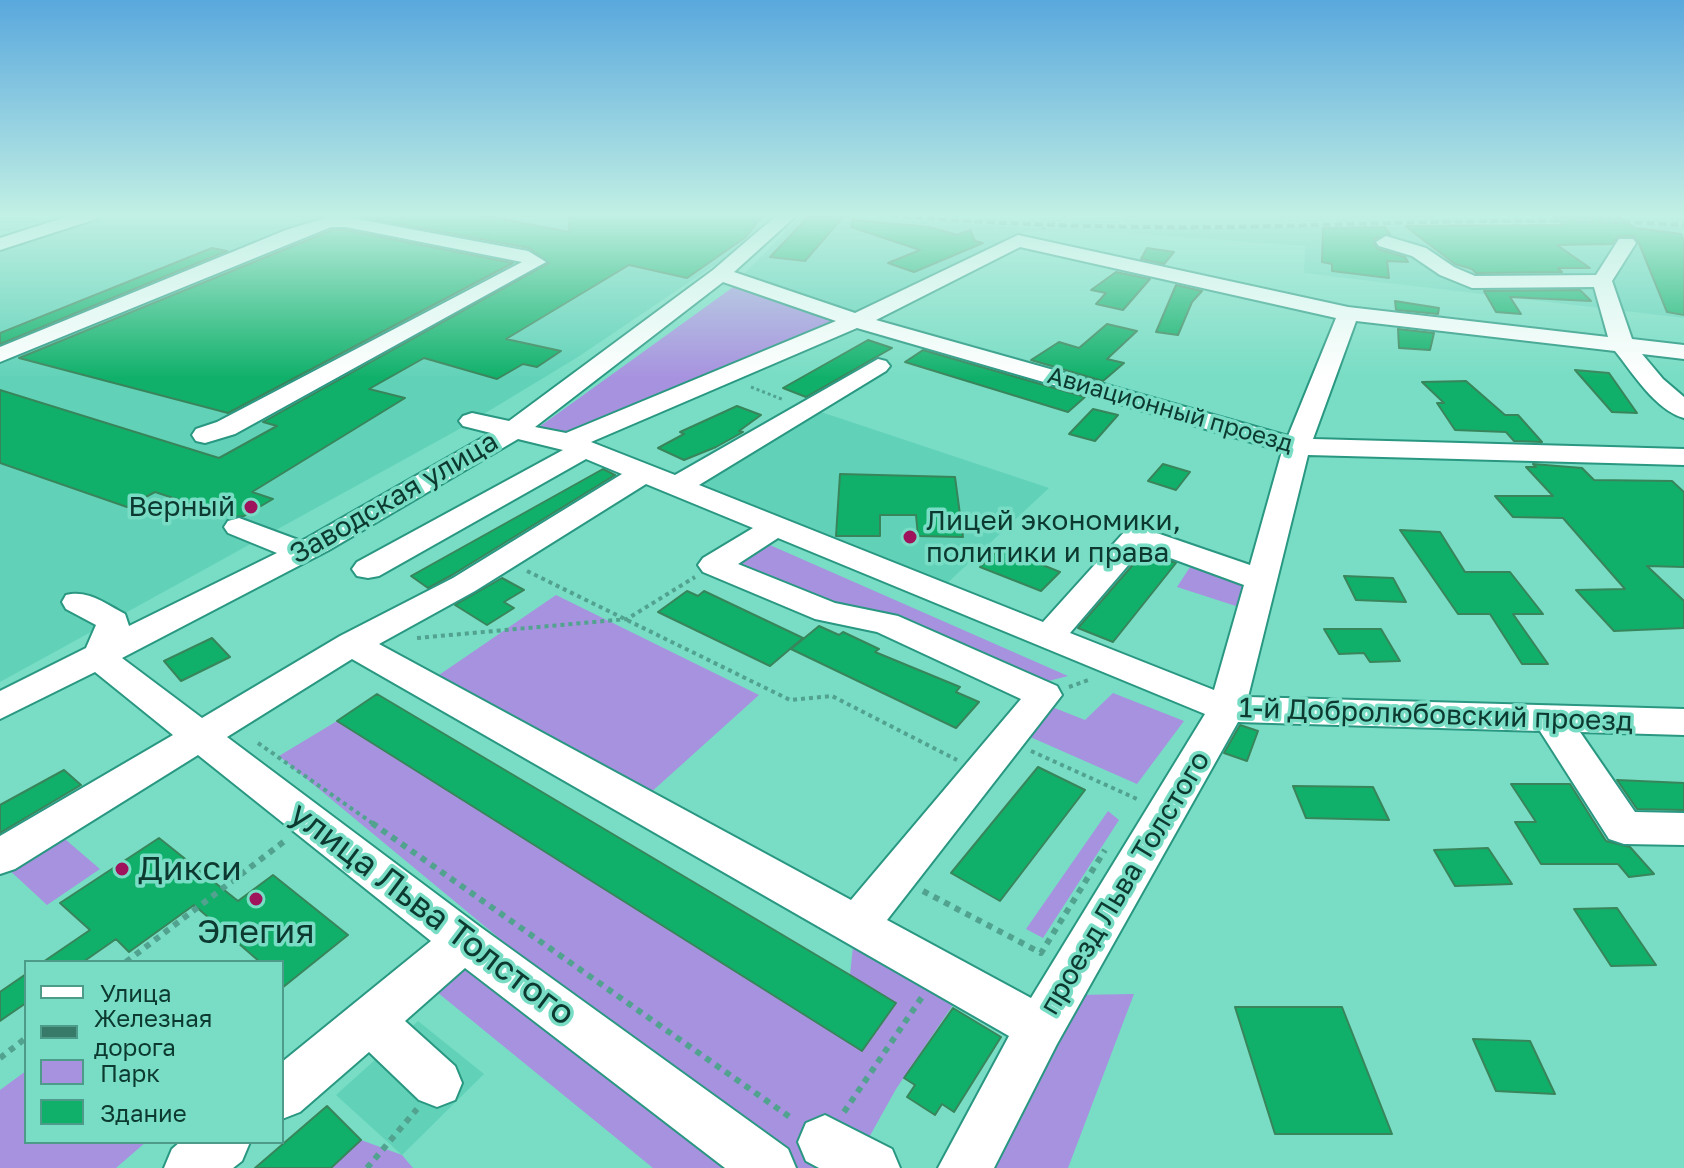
<!DOCTYPE html>
<meta charset="utf-8">
<style>
body{margin:0}
#map{position:relative;width:1684px;height:1168px;overflow:hidden;background:#78ddc4;font-family:"Golos Text",sans-serif}
canvas{display:block}
.legend{position:absolute;left:24px;top:960px;width:260px;height:184px;box-sizing:border-box;background:#78ddc4;border:2px solid #4d9b89;margin:0;padding:10px 14px;list-style:none;font-size:24px;color:#0c3930}
.legend li{display:flex;align-items:center;gap:16px;height:40px}
.legend b{width:40px;border:2px solid #4d9b89}
</style>
<div id="map">
<canvas width="1684" height="1168"></canvas>
<ul class="legend">
<li><b style="height:10px;background:#fff"></b>Улица</li>
<li><b style="height:10px;background:#377a6a"></b>Железная дорога</li>
<li><b style="height:22px;background:#a792df"></b>Парк</li>
<li><b style="height:22px;background:#10b06a"></b>Здание</li>
</ul>
</div>
<script>
const g = document.querySelector('canvas').getContext('2d');
g.lineJoin = 'round';
function paint(path, color) {
  g.fillStyle = color;
  g.fill(path, 'evenodd');
}
function stroke(path, color, width, dash) {
  g.strokeStyle = color;
  g.lineWidth = width;
  g.lineCap = dash ? 'butt' : 'round';
  g.setLineDash(dash || []);
  g.stroke(path);
}
function label(font, color, halo, rows, align = 'center') {
  g.font = font + ' "Golos Text",sans-serif';
  g.lineWidth = 7;
  g.setLineDash([]);
  g.textBaseline = 'middle';
  g.strokeStyle = halo;
  g.fillStyle = color;
  for (const [text, x, y, turn = 0] of rows) {
    g.save();
    g.translate(x, y);
    g.rotate((+turn || 0) * Math.PI / 180);
    g.textAlign = isNaN(turn) ? turn : align;
    if (halo) g.strokeText(text, 0, 0);
    g.fillText(text, 0, 0);
    g.restore();
  }
}
const built = new Path2D(`
 M109,215H772L728,256L578,357L454,432L0,682V249Z
 M802,215H827L1032,228L850,314L742,276Z
 M1123,215H1435L1438,218L1246,224L1126,223Z
 M1613,224L1684,226V318L1304,273L1305,246L1083,230Z
 M815,410L1049,488L943,587L692,482Z
 M418,1021L484,1074L402,1155L336,1095Z`);
const green = new Path2D(`
 M736,285L840,322L567,435L539,427Z
 M763,542L1068,676L1029,686L726,566Z
 M1194,561L1254,580L1239,607L1177,587Z
 M556,595L759,695L648,795L439,675Z
 M1113,693L1184,721L1137,784L1028,736L1052,707L1085,720Z
 M337,721L862,1050L896,1004L850,975L855,927L965,987L896,1089L857,1159L869,1168H777L279,756Z
 M1108,811L1119,820L1043,938L1026,929Z
 M59,834L100,869L47,905L6,867Z
 M463,940L769,1168H653L421,979Z
 M1134,994L1068,1168H980L1075,995Z
 M26,1071V1142H146L116,1168H0V1090Z
 M361,1140L402,1155L413,1168H331Z`);
const building = new Path2D(`
 M351,215H482L569,232L570,215H763L746,237L687,278L629,265L506,339L561,351L537,367L523,364L497,379L424,358L369,389L405,398L252,492L273,499L244,516L231,517L155,492L127,507L0,463V390L219,458L277,426L263,422L549,263L529,248Z
 M810,215L843,217L805,261L770,257Z
 M1552,215H1617L1635,228L1681,234L1684,241V315L1667,312L1638,241L1633,236H1619L1612,244L1557,245L1590,268H1558L1562,272L1476,273L1472,269L1455,264L1405,226L1564,225Z
 M853,220L930,227L957,235L970,230L975,241L983,243L914,272L888,263L920,250L851,227Z
 M1385,227L1390,234L1374,239V244L1378,249L1405,257L1408,262L1387,261L1389,278L1332,271V264L1322,262L1323,228Z
 M332,230H346L513,263L228,413L19,358Z
 M212,248L227,251L0,344V333Z
 M1147,248L1174,252L1164,264L1141,259Z
 M1116,272L1150,279L1123,310L1096,304L1106,293L1091,290Z
 M1176,285L1202,291L1192,302L1178,335L1156,332Z
 M1580,290L1591,301L1510,297L1521,314L1496,312L1484,291Z
 M1395,301L1439,308L1438,314L1396,310Z
 M1107,324L1137,331L1107,359L1124,363L1103,381L1031,360L1059,342L1079,348Z
 M1398,329L1434,333L1430,350L1399,348Z
 M868,340L892,348L806,397L783,388Z
 M923,350L1085,397L1068,412L905,362Z
 M1575,370L1609,373L1637,413L1612,412Z
 M1466,381L1505,415H1518L1542,442L1514,441L1506,432L1455,430L1437,403H1444L1422,382Z
 M737,406L761,415L739,431L743,432L716,447L684,460L658,448L684,434L680,432Z
 M1093,409L1118,415L1095,441L1069,434Z
 M1163,464L1190,472L1176,490L1148,481Z
 M1533,464L1582,468L1594,480L1672,481L1684,492V567L1647,566L1684,601V628L1614,631L1576,590L1625,589L1563,518L1513,517L1495,496H1553L1526,467H1536Z
 M603,469L615,475L452,575L428,588L411,576Z
 M840,474L955,477L963,537L918,536L916,515H880V536H836Z
 M1400,530L1440,532L1465,572H1510L1543,614H1513L1548,664H1522L1490,614H1458Z
 M1000,548L1060,572L1041,591L980,567Z
 M1144,552L1176,563L1113,642L1078,628Z
 M1344,576L1393,578L1406,602L1356,600Z
 M502,578L524,590L504,602L514,608L487,625L455,605Z
 M687,591L698,596L704,591L803,638L770,666L658,612Z
 M819,626L839,635L843,632L879,649L875,652L960,687L956,692L979,702L956,728L791,649Z
 M1324,629H1381L1400,661L1370,662L1364,653L1339,654Z
 M212,638L230,657L181,681L164,661Z
 M377,694L850,975L896,1003L862,1051L337,721Z
 M1240,725L1258,731L1247,761L1224,753Z
 M1038,767L1085,790L1000,901L951,873Z
 M64,770L81,785L0,833V805Z
 M1617,780L1684,783V810L1637,809Z
 M1511,784H1570L1606,841L1630,847L1654,874L1629,877L1618,864H1541L1515,822H1536Z
 M1293,786L1373,787L1389,820L1306,818Z
 M159,838L238,901L273,875L348,935L282,988V962H260L194,905L129,952L116,939L83,962H43L90,930L60,903Z
 M1488,848L1512,884L1455,886L1434,850Z
 M1617,908L1656,965L1611,966L1574,909Z
 M26,974V1003L0,1021V992Z
 M1235,1007H1342L1392,1134H1275Z
 M953,1008L1001,1037L954,1112L942,1104L935,1115L907,1097L915,1085L904,1078Z
 M1473,1039L1530,1041L1555,1094L1496,1091Z
 M327,1106L361,1140L331,1168H255Z`);
const pathFar2 = new Path2D(`
 M1042,229L1068,215
 M751,387L784,400`);
const pathFar1 = new Path2D(`
 M527,571L790,700L832,696L957,760
 M417,638L627,619L695,577
 M1069,687L1091,679
 M258,743L375,825
 M1031,751L1137,799L1135,801`);
const path = new Path2D(`
 M372,823L794,1120
 M923,891L1041,953L1105,850
 M126,962L286,840
 M0,1058L26,1038
 M844,1112L922,997
 M367,1168L417,1109`);
const minor = new Path2D(`
 M72,215H99L96,219L0,250V238Z
 M777,215H797L734,272L855,313L1018,235L1348,307L1608,337L1594,287L1472,288L1440,275L1412,256L1379,246L1376,242L1386,236L1426,248L1454,267L1475,276L1596,275L1619,239H1633L1636,243L1612,281L1632,339L1684,345V359L1642,354L1663,379L1684,397V418C1655,410 1633,373 1615,351L1356,321L1313,439L1684,449V465L1308,455L1248,697L1684,709V735L1580,732L1635,812L1684,813V845L1624,844L1609,839L1540,731L1238,722L1057,1044L994,1168H938L1009,1036L352,659L227,737L479,926L788,1149L796,1168H725L465,968L405,1021L455,1066L462,1083L455,1100L437,1107L419,1100L369,1052L300,1112L282,1119V1062L431,941L198,755L15,869L0,874V836L173,735L95,672L0,719V691L86,648L96,625L66,609L62,602L66,595C88,589 106,604 125,614L129,626L277,553L228,533L224,527L228,521L239,518L301,541L307,538L491,433L463,426L459,421L463,416L472,413L509,421L713,270ZM1020,247L1336,318L1288,436L876,320ZM723,282L836,321L566,433L535,427ZM857,328L1282,451L1250,565L1148,530L1137,527L1126,530L1043,622L699,485L886,371L890,366L886,361L878,359L675,475L591,442ZM518,439L563,450L357,562L352,569L357,576L368,578L379,576L586,459L622,474L453,578L340,636L202,718L122,658L329,550ZM646,484L753,528L703,558L698,565L703,572L815,619L877,632L1021,699L851,900L379,644L475,591ZM778,538L1205,714L1031,998L887,920L1062,695L1057,686L898,616L835,603L738,564ZM1143,548L1244,585L1214,690L1070,633Z
 M329,217H346L528,251L546,262L235,434L205,443L196,441L192,435L196,429L217,422L522,262L346,227H331L0,362V347L286,230Z
 M825,1115L892,1149L900,1168H819L806,1161L798,1142L806,1123Z
 M180,1142H250L242,1161L233,1168H164L172,1149Z`);
const rail = new Path2D(`
 M879,215C992,224 1105,228 1218,227C1374,225 1528,215 1684,225`);
const markers = [
 [251,507,8,"#9f125c"],
 [910,537,8,"#9f125c"],
 [122,869,8,"#9f125c"],
 [256,899,8,"#9f125c"]
];
const farStreetnames = [
 ["Авиационный проезд",1170,410,16]
];
const streetNames = [
 ["Заводская улица",394,498,-30],
 ["1-й Добролюбовский проезд",1436,715,2],
 ["проезд Льва Толстого",1125,883,-59]
];
const poiNames = [
 ["Верный",235,507],
 ["Лицей экономики,",926,521,"left"],
 ["политики и права",926,553,"left"]
];
const nearPoinames = [
 ["Дикси",138,869],
 ["Элегия",256,932,"center"]
];
const nearStreetnames = [
 ["улица Льва Толстого",432,914,37]
];
paint(built, '#61d2b8');
paint(green, '#a792df');
paint(building, '#10b06a');
stroke(building, '#39855b', 2);
stroke(minor, '#299781', 4);
stroke(pathFar2, '#51a28f', 3, [3, 3]);
stroke(pathFar1, '#51a28f', 4, [4, 4]);
stroke(path, '#51a28f', 6, [6, 6]);
paint(minor, '#fff');
stroke(rail, '#377a6a', 4, [8, 4]);
const sky = g.createLinearGradient(0, 0, 0, 378);
sky.addColorStop(0, '#59a8dd');
sky.addColorStop(0.57, '#c2f0e4');
sky.addColorStop(1, '#c2f0e400');
g.fillStyle = sky;
g.fillRect(0, 0, 1684, 378);
for (const [x, y, r, color] of markers) {
  const dot = new Path2D();
  dot.arc(x, y, r, 0, 2 * Math.PI);
  g.fillStyle = color;
  g.fill(dot);
  stroke(dot, '#78ddc4', 3);
}
label('24px', '#0c3930', '#78ddc4', farStreetnames);
label('28px', '#0c3930', '#78ddc4', streetNames);
label('28px', '#0c3930', '#78ddc4', poiNames, 'right');
label('34px', '#0c3930', '#78ddc4', nearPoinames, 'left');
label('34px', '#0c3930', '#78ddc4', nearStreetnames);
</script>
